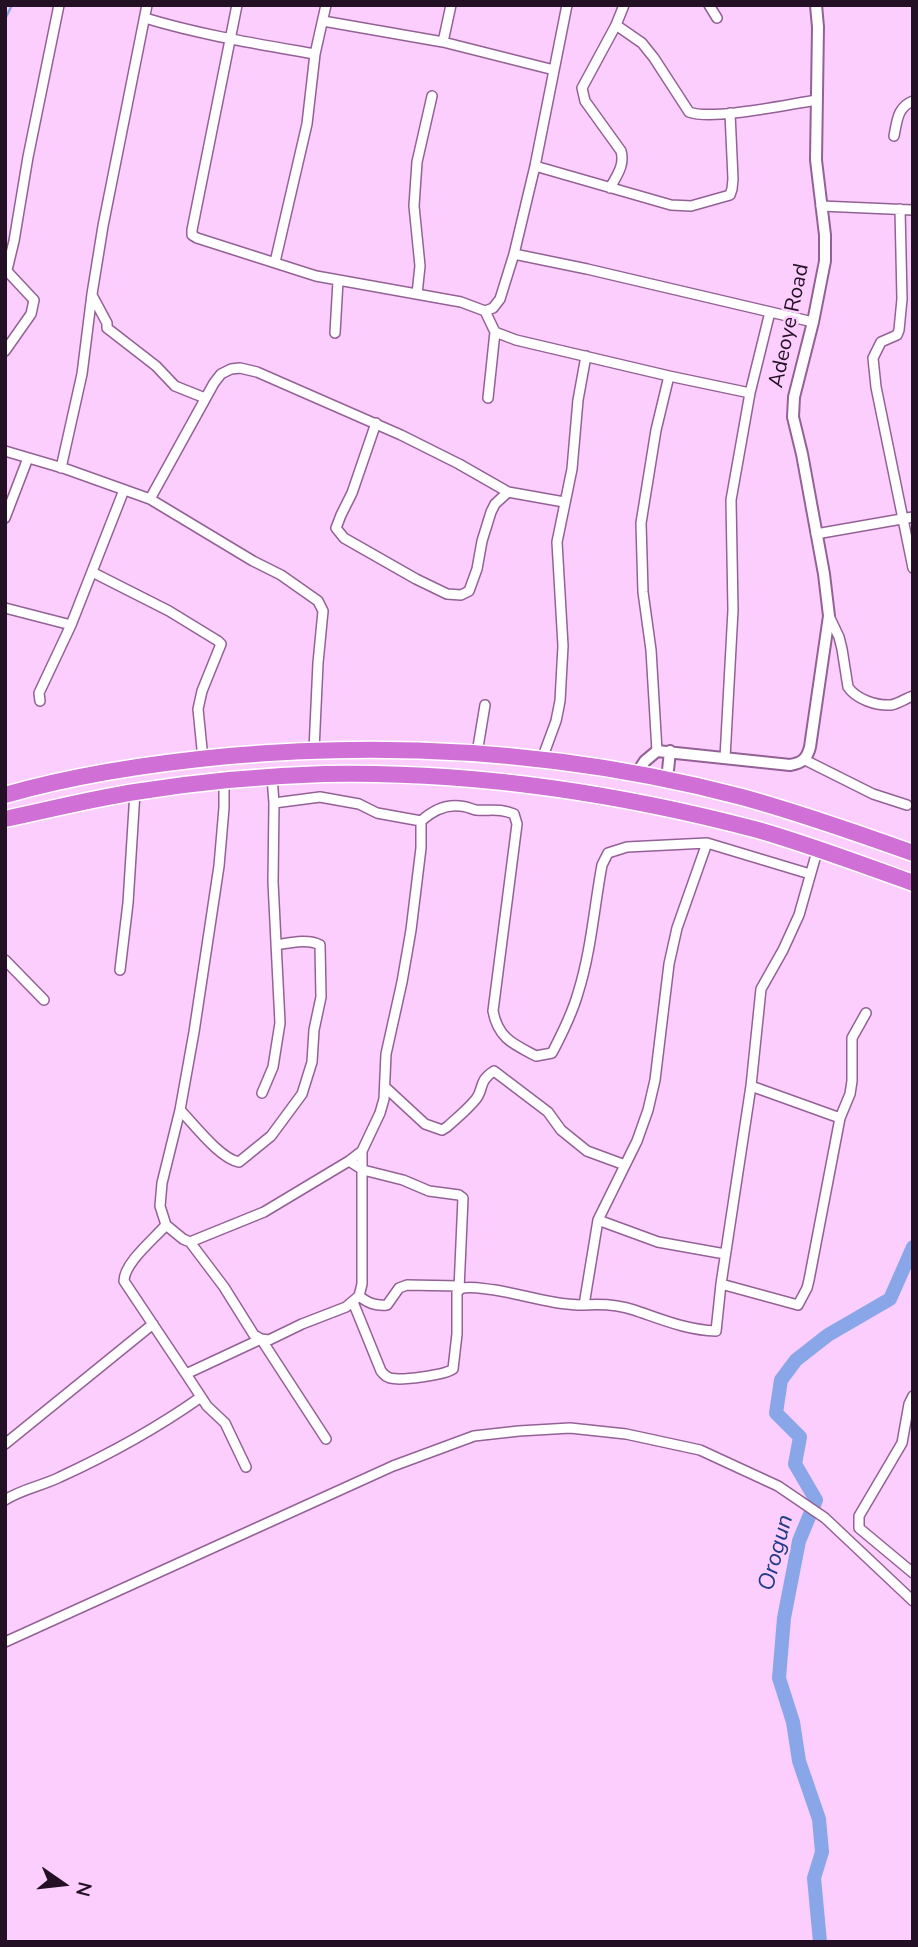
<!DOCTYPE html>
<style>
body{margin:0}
#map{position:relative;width:918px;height:1947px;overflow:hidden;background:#fccefd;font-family:"Nunito Sans",sans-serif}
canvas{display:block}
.frame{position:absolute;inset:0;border:7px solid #241025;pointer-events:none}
.north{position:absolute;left:28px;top:1849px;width:70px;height:70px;-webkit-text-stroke:5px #fccefd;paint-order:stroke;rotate:104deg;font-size:19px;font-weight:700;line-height:28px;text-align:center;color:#241025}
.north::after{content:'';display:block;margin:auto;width:24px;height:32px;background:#241025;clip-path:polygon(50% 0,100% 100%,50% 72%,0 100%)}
</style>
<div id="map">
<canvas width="918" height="1947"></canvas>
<div class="frame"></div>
<div class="north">N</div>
</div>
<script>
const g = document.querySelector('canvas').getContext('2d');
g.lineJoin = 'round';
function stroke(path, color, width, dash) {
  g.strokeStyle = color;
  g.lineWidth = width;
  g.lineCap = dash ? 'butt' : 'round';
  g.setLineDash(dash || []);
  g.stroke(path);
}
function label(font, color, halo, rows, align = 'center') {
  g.font = font + ' "Nunito Sans",sans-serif';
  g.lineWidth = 5;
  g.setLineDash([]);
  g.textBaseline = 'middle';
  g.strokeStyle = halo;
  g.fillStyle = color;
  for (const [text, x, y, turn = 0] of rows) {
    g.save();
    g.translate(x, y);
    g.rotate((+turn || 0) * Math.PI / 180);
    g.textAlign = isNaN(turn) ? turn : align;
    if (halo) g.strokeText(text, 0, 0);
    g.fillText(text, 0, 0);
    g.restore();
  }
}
const stream = new Path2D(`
 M5,19L12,5`);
const river = new Path2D(`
 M820,1942L814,1878L822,1852L819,1819L799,1761L793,1722L779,1678L784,1618L799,1541L816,1500L795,1464L800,1437L776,1413L781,1380L796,1360L828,1335L890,1299L913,1247`);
const minor = new Path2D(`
 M237,5L192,230V235L197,238L316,276L461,302L485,311L495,332L488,398
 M709,5L717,18
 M145,18C201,35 258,44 315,54
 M323,21L443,42L554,70
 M616,25L642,43L654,58L689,112C712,121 789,104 817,100
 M443,42L451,5
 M894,136C897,122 897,107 913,101
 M535,166L671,205L691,206L730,195L732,189L733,179L730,113
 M610,188C617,175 625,165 621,151L585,101L582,88L616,25L624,5
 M821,206L913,210
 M900,209L902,299L899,330L897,335L881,342L873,358L876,387L913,568
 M514,254L587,269L813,322
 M275,262L307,124L315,54L326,5
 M5,269L34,300L31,314L5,351
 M7,270L14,241L28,157L59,5
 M417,294L420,266L414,206L417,162L432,96
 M92,295L107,323V328L156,366L175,386L205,398
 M485,311L493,308L500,299L514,254L535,166L567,5
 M495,332L516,340L669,376L750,393
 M335,333L338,281
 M376,423L352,493L341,515L336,528L344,538L416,579L447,594L461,595L469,591L477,569L482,541L491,512L495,504L508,492
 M5,451L66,469L150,499L253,561L281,575L318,601L323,611L318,663L314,750
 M61,468L82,374L92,294L103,226L147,5
 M150,499L214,383L221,374L231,369L240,368L257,372L401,435L459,464L508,492L564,502
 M5,518L28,458
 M816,534L913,517
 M92,572L169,611L218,641L221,644L202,691L198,709L203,759
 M5,608L71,625
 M829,616L839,637L842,649L848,687C856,699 876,706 891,705C898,704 906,698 913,696
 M40,701L39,693L71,625L124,490
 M657,751L651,650L643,592L641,523L656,430L669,376
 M477,753L485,705
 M725,758L733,610L731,500L750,393L770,312
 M542,759L556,721L560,701L563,646L557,542L572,469L578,400L586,356
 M805,760L873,794L907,805
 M274,803L320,797L359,804L377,813L421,821C432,811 444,804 460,806C466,806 471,809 476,810C491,811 500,808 514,814L517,824L493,1011C498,1038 513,1044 536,1056L552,1053C562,1034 572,1014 578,993C591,952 594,908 602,865L608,853L627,847L707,843L810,874
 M707,843L677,928L669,964L655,1080L648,1110L637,1141L598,1220L584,1305C599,1304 619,1305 634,1310C661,1319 686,1330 716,1331L721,1284L751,1086L761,989L783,950L799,915L818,848
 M5,960L44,1000
 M120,970L128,903L135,792
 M751,1086L840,1118
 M385,1087L425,1124L442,1130L447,1127C457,1118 468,1109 476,1099C484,1089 478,1081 494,1071L548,1112L561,1130L587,1151L625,1165
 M262,1093L273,1067L280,1023L273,882L274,803L272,777
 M180,1110C194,1124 220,1159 239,1162L271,1136L302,1094L312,1062L314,1030L321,997L320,945C308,938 289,943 276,945
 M349,1161L363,1170L403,1180L429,1191L459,1195L463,1198L459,1289
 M598,1220L658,1242L725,1254
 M166,1225L160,1206L162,1183L180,1110L194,1032L219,866L224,808V781
 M190,1242L224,1287L254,1335L261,1339L269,1340L302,1324L346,1307L359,1296L362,1284V1151
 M721,1284L798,1305L807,1288L809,1280L840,1118L850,1094L852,1081V1038L866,1013
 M359,1296C368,1303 375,1306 387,1305L399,1288L407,1285L459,1286
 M353,1302L381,1371C385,1375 384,1376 390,1378C401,1381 445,1375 453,1369L457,1334V1292L462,1288C473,1286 484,1289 495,1290C525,1295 553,1305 584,1305
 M186,1374L207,1406L225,1423L246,1467
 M913,1396L909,1404L902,1443L859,1516V1528L913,1573
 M326,1439L261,1339L186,1374L124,1281C124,1263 154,1239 166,1225L183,1239L190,1242L264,1212L349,1161L362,1151L380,1113L384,1099L386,1054L402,982L411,930L421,848V821
 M5,1444L153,1324
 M5,1500C22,1489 42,1486 60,1477C110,1454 157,1428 201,1397
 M5,1642L393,1466L474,1436L519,1431L570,1428L626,1434L700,1450L778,1486L825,1518L913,1601`);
const tertiary = new Path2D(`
 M637,773L645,761L657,751L790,765C802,763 807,759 810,747L829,616L824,574L802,454L793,417L794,397L813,322L825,261V235L816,160L818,27L816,5
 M667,780L670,751`);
const motorway = new Path2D(`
 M5,795C78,774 154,763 229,756C401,741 575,753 742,797C800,813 857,833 913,853
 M5,819C48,810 91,799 135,792C197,782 261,776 324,774C469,771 618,793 758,830C810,845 861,864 913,883`);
const streetNames = [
 ["Adeoye Road",790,326,-78]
];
const waterNames = [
 ["Orogun",777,1553,-75]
];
stroke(stream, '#89a7e8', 2.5);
stroke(river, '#89a7e8', 14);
stroke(minor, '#946196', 12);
stroke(tertiary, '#946196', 14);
stroke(motorway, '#fff', 19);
stroke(minor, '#fff', 9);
stroke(tertiary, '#fff', 10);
stroke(motorway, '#d06fd6', 16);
label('21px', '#241025', '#fccefd', streetNames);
label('italic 23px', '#203c88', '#fccefd', waterNames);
</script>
